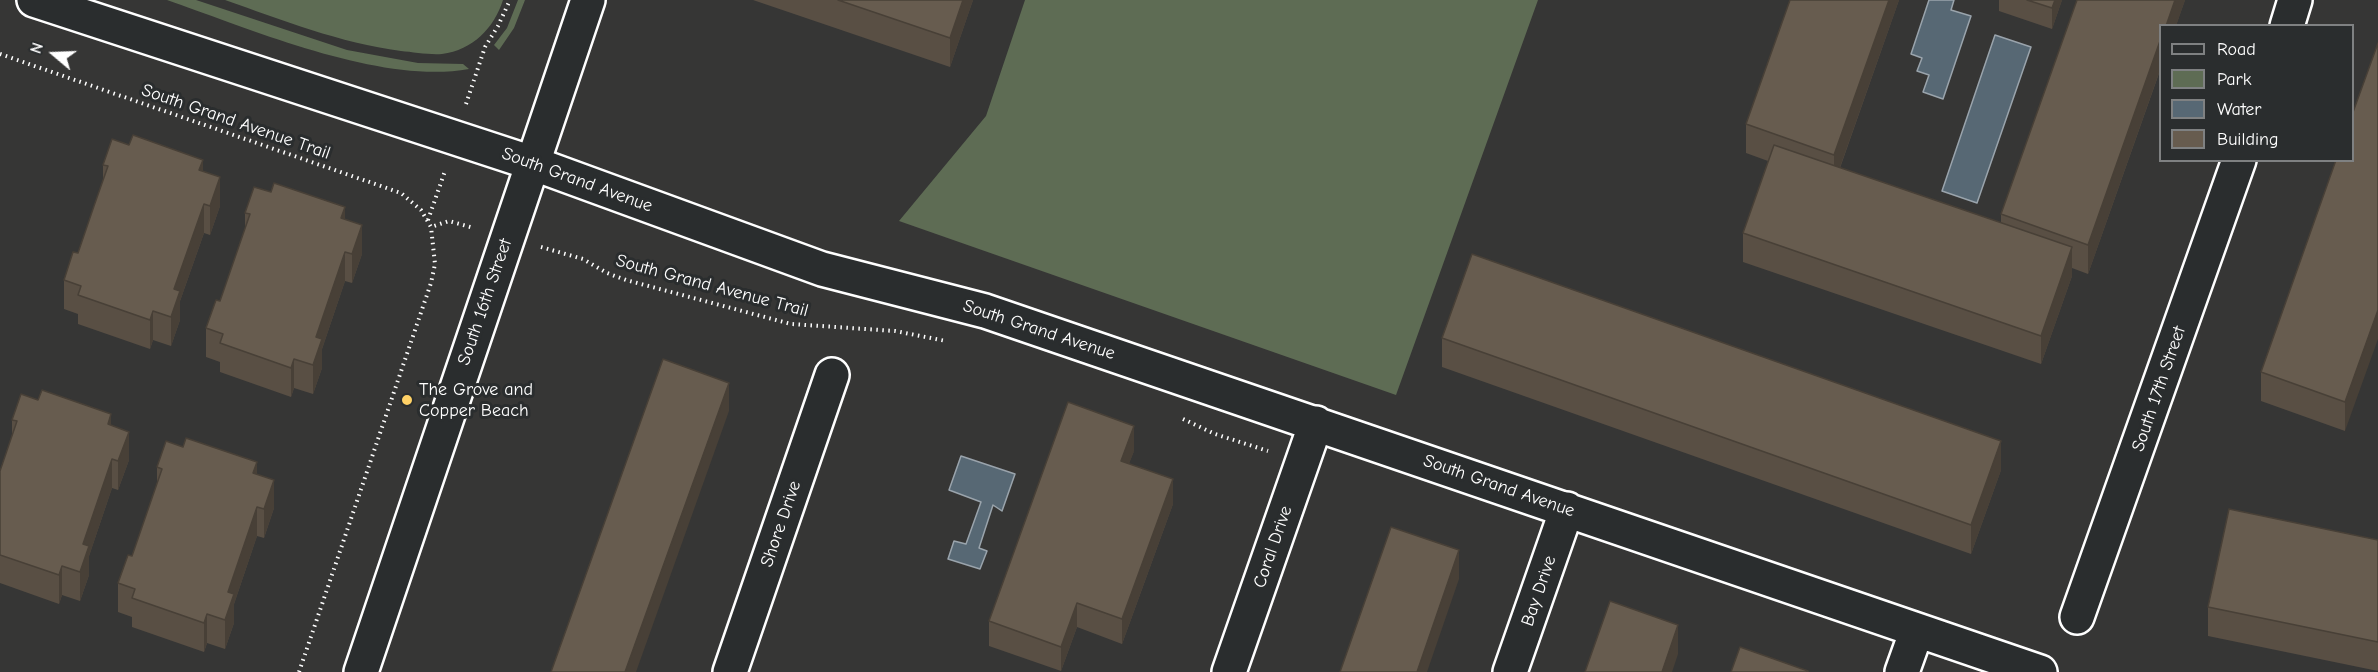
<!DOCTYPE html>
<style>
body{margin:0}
#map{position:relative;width:2378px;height:672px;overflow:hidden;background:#363635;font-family:"Comic Neue",sans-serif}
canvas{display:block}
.legend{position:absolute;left:2159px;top:24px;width:195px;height:138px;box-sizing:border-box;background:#2a2d2e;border:2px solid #7f8182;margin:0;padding:8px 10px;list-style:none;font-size:18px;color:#fff}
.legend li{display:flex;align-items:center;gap:12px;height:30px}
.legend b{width:30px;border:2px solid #7f8182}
.north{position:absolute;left:24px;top:24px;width:60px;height:60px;-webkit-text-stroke:4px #2a2d2e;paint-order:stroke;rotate:289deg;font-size:16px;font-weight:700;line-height:24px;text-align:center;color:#fff}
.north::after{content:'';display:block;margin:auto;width:21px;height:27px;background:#fff;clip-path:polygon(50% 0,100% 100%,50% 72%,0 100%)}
</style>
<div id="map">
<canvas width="2378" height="672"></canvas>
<ul class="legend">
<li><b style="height:8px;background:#2a2d2e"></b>Road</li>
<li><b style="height:16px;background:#5e6c54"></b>Park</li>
<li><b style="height:16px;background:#576874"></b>Water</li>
<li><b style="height:16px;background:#675c4f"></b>Building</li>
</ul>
<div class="north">N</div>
</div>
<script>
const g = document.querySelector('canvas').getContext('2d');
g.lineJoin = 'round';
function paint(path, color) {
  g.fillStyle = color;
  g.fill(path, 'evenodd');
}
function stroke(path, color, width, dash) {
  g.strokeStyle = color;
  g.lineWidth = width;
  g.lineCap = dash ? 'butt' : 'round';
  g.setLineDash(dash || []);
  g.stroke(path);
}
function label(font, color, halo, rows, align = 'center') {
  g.font = font + ' "Comic Neue",sans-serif';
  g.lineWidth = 6;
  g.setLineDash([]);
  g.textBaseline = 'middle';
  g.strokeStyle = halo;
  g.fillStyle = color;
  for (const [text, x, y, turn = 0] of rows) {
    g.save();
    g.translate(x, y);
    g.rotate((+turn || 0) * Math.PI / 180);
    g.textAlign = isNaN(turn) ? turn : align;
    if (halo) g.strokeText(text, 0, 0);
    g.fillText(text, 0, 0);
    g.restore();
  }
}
const green = new Path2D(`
 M167,0H196L347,50L418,63L463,64L469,69C380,85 251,29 167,0Z
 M225,0H503C494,28 473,50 442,54C429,55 413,52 401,51C340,43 282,20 225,0Z
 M518,0H525L514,28L499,50L494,45L507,28Z
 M1025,0H1538L1396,395L899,221L986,116Z`);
const water = new Path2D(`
 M1929,0H1954L1951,10L1971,16L1943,99L1923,92L1929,75L1917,71L1922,58L1911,54Z
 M1995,35L2031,47L1977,203L1942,191Z
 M961,456L1015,474L1002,511L993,505L979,548L987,551L980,569L948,559L954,541L966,544L981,502L949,490Z`);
const path = new Path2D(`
 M0,54L401,193L421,210L431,227L449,221L474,228
 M466,104L485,47L498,26L510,0
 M428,220L445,171
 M541,247L583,259L607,273L626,280L791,324L895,331L946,341
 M1183,419L1215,434L1268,451
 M299,672L431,283L435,264L431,227`);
const minor = new Path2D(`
 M2287,26L2295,0
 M532,163L822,269L985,311L2040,672
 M2077,617L2239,160
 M730,672L832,375
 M1229,672L1316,423
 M1510,672L1567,509
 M1902,672L1917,630`);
const tertiary = new Path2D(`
 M34,0L532,163`);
const secondary = new Path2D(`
 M361,672L588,0`);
const wall = new Path2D(`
 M753,0H973L950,67Z
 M1790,0H1899L1840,168L2001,223V214L2077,0H2185L2088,274L2072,268V276L2041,364L1743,262V233L1768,161L1746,153V124Z
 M1999,0H2062L2052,29L1999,11Z
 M2352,160L2345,431L2261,401V372Z
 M103,165L203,171L220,206L210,235L204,233L180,301V320L171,346L153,340L150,349L78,324V314L64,309V280L78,253L103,180Z
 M245,213L345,219L362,254L352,283L345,281L322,349V368L313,394L294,388L291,397L220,372V362L206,357V328L220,301L245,230Z
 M1442,338L2001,470L1971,554L1442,367Z
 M12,420L111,426L129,460L118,490L112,488L89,556V575L80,601L62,595L59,604L0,583V471L12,435Z
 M1134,451L1129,463L1173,504L1122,644L1077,627L1061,671L989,646V621Z
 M157,467L257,474L274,508L264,538L257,536L234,604V623L225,649L207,643L204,652L132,627V617L118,612V583L132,556L157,483Z
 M2378,540V671L2208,636V607Z`);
const shadedWall = new Path2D(`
 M963,0H973L950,67V38Z
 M1889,0H1899L1834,184V155Z
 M2055,0H2062L2052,29V8Z
 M2175,0H2185L2176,26H2166Z
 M2160,41V70L2088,274V245Z
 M203,160V188L199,170Z
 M220,177V206L210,235V206Z
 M204,204V233L180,301V320L171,346V317L174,289Z
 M345,207V236L341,218Z
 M362,225V254L352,283V254Z
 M2072,247V276L2041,364V336Z
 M345,252V281L322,349V368L313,394V365L316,337Z
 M2378,310V339L2345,431V402Z
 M153,311V340L150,349V320Z
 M294,359V388L291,397V368Z
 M729,383V411L636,672H625Z
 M111,414V443L108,424Z
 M1134,426V451L1121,485V461Z
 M129,432V460L118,490V461Z
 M2001,441V470L1971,554V525Z
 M112,459V488L89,556V575L80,601V572L83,544Z
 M257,462V491L253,473Z
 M1173,479V504L1122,644V619Z
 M274,480V508L264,538V509Z
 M257,507V536L234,604V623L225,649V620L228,592Z
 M1459,550V579L1427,672H1417Z
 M62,566V595L59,604V575Z
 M1077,603V627L1061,671V647Z
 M207,614V643L204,652V623Z
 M1678,625V654L1672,672H1662Z`);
const building = new Path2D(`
 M838,0H963L950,38Z
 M1790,0H1889L1834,155L1746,124Z
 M2027,0H2055L2052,8Z
 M2077,0H2175L2166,26H2160V41L2088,245L2001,214Z
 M2378,43V310L2345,402L2261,372L2336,160H2352V115Z
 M133,135L203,160L199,170L220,177L210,206L204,204L174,289L180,291L171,317L153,311L150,320L78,295L81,286L64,280L73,252L78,253L94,206L108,166L103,165L112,139L129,145Z
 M1774,145L2072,247L2041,336L1743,233Z
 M274,183L345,207L341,218L362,225L352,254L345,252L316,337L322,339L313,365L294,359L291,368L220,343L223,334L206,328L216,300L220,301L250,214L245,213L254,187L271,192Z
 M1472,254L2001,441L1971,525L1442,338Z
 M663,359L729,383L625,672H551Z
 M42,390L111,414L108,424L129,432L118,461L112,459L83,544L89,546L80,572L62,566L59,575L0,555V471L17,421L12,420L21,394L38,400Z
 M1068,402L1134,426L1121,461L1173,479L1122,619L1077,603L1061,647L989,621Z
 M186,438L257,462L253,473L274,480L264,509L257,507L228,592L234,594L225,620L207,614L204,623L132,598L135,589L118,583L128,555L132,556L162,469L157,467L166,441L183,447Z
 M2229,509L2378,540V642L2208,607Z
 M1391,527L1459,550L1417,672H1340Z
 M1610,601L1678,625L1662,672H1585Z
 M1740,647L1808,671V672H1731Z`);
const markers = [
 [407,400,6,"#ffd166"]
];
const streetNames = [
 ["South Grand Avenue Trail",236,122,19],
 ["South Grand Avenue",577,180,20],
 ["South Grand Avenue Trail",712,286,15],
 ["South 16th Street",485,302,-71],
 ["South Grand Avenue",1039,330,18],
 ["South 17th Street",2159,389,-71],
 ["South Grand Avenue",1499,486,19],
 ["Shore Drive",781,524,-71],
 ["Coral Drive",1273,547,-71],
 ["Bay Drive",1539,591,-71]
];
const poiNames = [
 ["The Grove and",419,390],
 ["Copper Beach",419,411]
];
paint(green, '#5e6c54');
paint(water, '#576874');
stroke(water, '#9aa4ac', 1.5);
stroke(minor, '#fff', 38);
stroke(tertiary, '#fff', 38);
stroke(secondary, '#fff', 38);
stroke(path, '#fff', 4, [1.5, 4.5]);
stroke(minor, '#2a2d2e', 33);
stroke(tertiary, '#2a2d2e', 33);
stroke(secondary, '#2a2d2e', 33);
paint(wall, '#594f44');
paint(shadedWall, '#484037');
paint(building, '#675c4f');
stroke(building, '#484037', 1.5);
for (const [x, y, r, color] of markers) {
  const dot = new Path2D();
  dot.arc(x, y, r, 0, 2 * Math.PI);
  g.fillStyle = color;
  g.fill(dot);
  stroke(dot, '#2a2d2e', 2);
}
label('18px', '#fff', '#2a2d2e', streetNames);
label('18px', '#fff', '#2a2d2e', poiNames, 'left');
</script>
